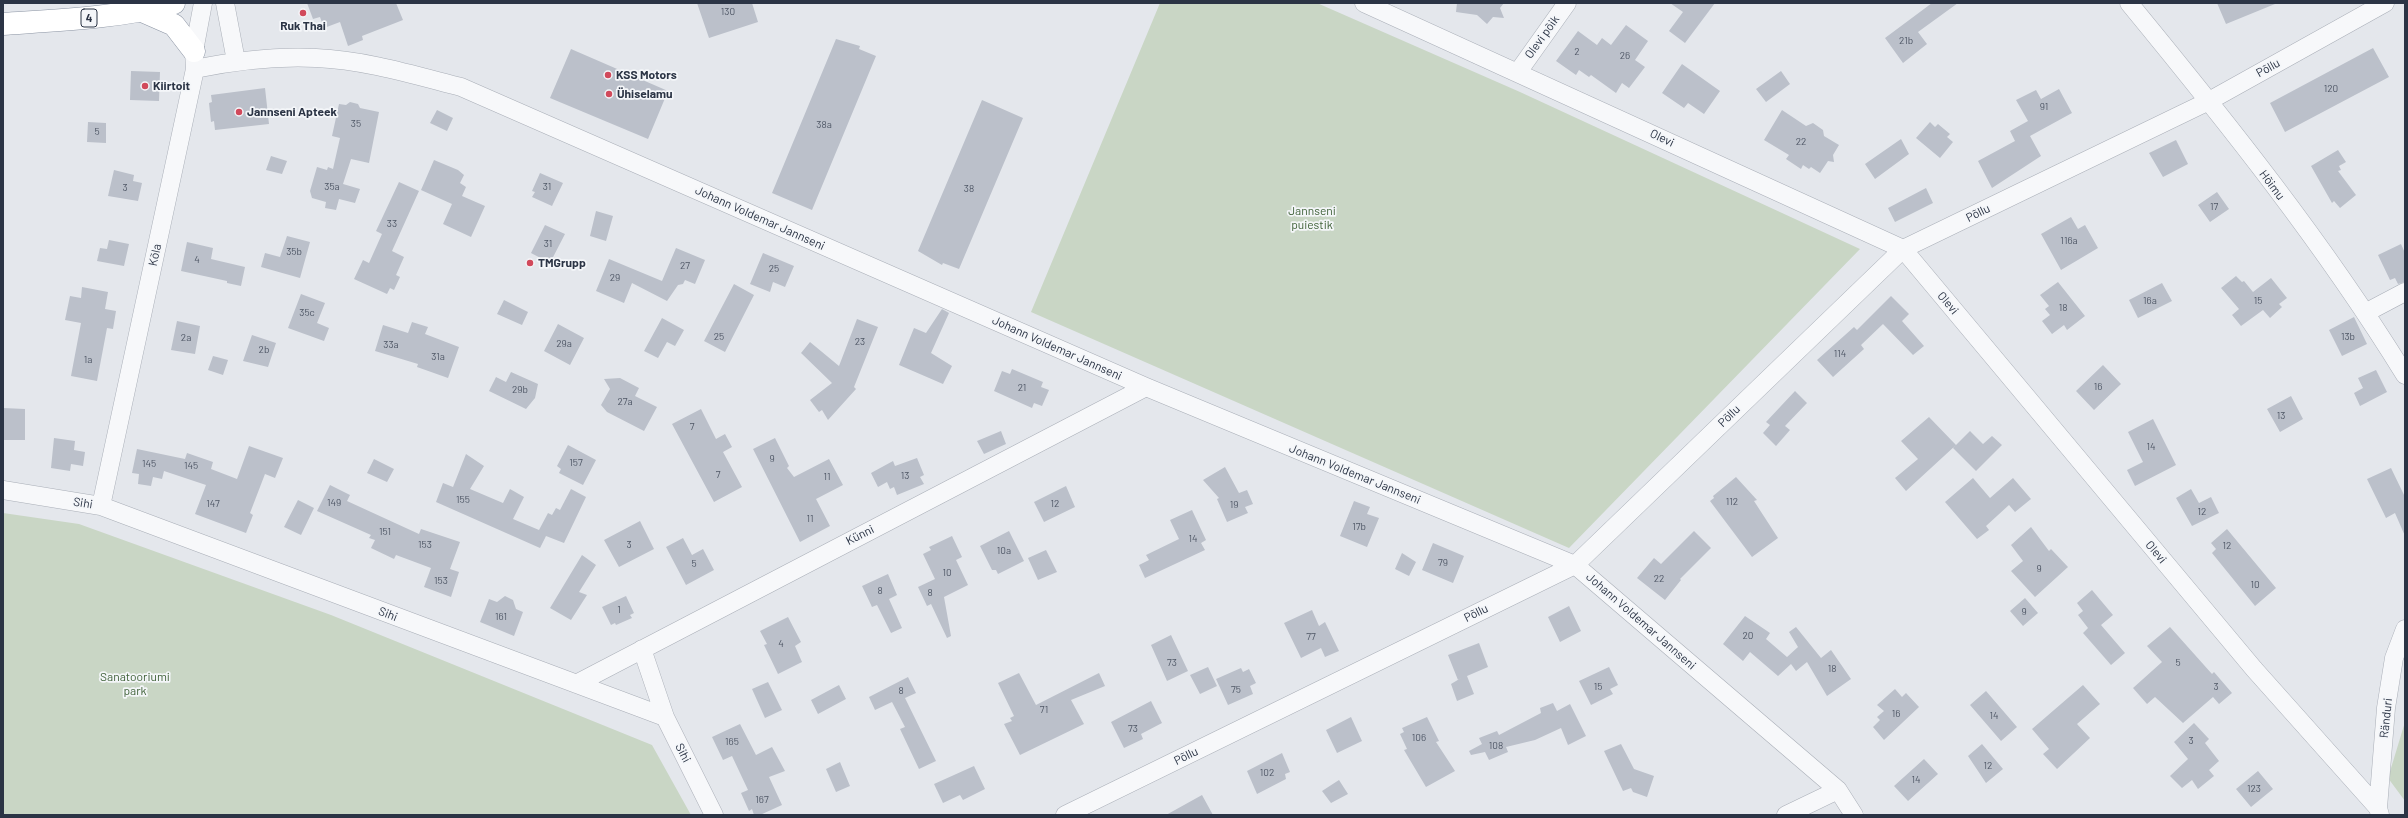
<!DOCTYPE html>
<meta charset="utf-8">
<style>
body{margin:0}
#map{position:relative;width:2408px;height:818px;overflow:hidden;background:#e4e7ec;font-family:Barlow,sans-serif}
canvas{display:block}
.frame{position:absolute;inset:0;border:4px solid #2b3445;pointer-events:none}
</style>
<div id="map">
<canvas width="2408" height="818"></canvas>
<div class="frame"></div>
</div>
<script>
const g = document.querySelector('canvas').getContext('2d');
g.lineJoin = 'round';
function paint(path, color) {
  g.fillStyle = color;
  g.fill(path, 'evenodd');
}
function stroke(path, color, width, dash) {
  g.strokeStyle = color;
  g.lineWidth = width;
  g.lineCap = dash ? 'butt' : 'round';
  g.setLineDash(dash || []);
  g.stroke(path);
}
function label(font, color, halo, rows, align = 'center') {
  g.font = font + ' Barlow,sans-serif';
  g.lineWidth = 3.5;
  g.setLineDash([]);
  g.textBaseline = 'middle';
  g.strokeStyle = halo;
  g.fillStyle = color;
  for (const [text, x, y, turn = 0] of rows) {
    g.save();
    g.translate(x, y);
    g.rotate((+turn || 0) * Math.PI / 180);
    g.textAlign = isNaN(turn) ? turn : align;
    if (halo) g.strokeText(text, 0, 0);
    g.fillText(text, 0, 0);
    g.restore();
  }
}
const green = new Path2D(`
 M1160,3H1317L1520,92L1860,249L1569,548L1031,312Z
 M3,513L79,524L331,615L652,745L691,815H3Z
 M2405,722V801L2388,778Z`);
const building = new Path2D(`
 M307,3H396L403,20L362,36L363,40L348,46L340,22L324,28L320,17L313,19Z
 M697,3H752L758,22L709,38Z
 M1457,3H1504L1500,8L1504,18L1493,17L1487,24L1477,15L1456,12Z
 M1670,3H1715L1685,43L1669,31L1683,12Z
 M1932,3H1958L1918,32L1927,44L1903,63L1885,38Z
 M2217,3H2275V4L2226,24Z
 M1626,25L1648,41L1635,60L1645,67L1629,88L1622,83L1616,93L1591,75L1589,77L1579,70L1576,75L1556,61L1578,31L1597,45L1602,38L1611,45Z
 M836,39L860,46L859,49L876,56L812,210L772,193Z
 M2373,48L2389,77L2285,132L2270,103Z
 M571,49L668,91L648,139L550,98Z
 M1682,64L1720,91L1704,114L1688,103L1684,108L1662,93Z
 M131,71L160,72L159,101L130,100Z
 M1781,71L1790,84L1766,102L1756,89Z
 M265,88L269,124L215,130L214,121L211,122L209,103L212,102L211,95Z
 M2059,89L2072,113L2030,136L2041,156L1992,188L1978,161L2015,141L2010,131L2028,121L2016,100L2036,90L2041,99Z
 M982,100L1023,118L959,269L943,263L942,265L918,251Z
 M350,102L358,104L360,108L379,112L369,163L351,159L343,184L360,189L355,203L339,199L336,210L325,208L326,202L312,198L310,191L317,167L327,170L328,167L333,169L340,138L332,136L339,104L346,105Z
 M437,110L453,118L447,131L430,123Z
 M1782,110L1806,126L1813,123L1823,130L1824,136L1839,145L1833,155L1834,162L1828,161L1820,173L1811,167L1809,169L1803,165L1801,169L1786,159L1789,155L1764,140Z
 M88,122L106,123V143L87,142Z
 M1930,122L1935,127L1938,124L1950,134L1947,137L1953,142L1940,158L1916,138Z
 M1901,139L1909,154L1875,179L1865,164Z
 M2176,140L2188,164L2163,177L2149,153Z
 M2338,150L2346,162L2339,166L2341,170L2338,171L2356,195L2340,208L2334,201L2332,203L2311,166Z
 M271,156L287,161L282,174L266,170Z
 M434,160L458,170L464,175L460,183L466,187L462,196L485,206L471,237L443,224L452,204L421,190Z
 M114,170L134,175L133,181L142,183L138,201L108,196Z
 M540,173L563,183L552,206L532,197L535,192L532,191Z
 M399,182L419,191L392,251L404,257L396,275L400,277L394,290L390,288L387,294L354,279L363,260L369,263L382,234L376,231Z
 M1926,188L1933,203L1895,222L1888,208Z
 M2217,192L2229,209L2210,222L2198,205Z
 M596,211L613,216L606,241L590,236Z
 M2071,217L2078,229L2085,225L2098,248L2061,270L2041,234Z
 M545,225L565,234L550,263L531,253Z
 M287,236L310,242L300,278L261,267L265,253L280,257Z
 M109,240L129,244L124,266L97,261L100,248L107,249Z
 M187,242L213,248L211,259L245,267L241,286L227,283V281L181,271Z
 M2401,244L2405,253V282L2398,284L2395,278L2390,280L2378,255Z
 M676,248L705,260L695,284L685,280L683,284L678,285L667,301L632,283L624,303L596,291L609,259L662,281Z
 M763,253L794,266L785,287L773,282L770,292L750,284Z
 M2236,276L2242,282L2244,281L2253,292L2271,278L2287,298L2279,304L2282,307L2270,318L2263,310L2241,326L2232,315L2239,309L2221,288Z
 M2058,282L2085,316L2067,330L2064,325L2052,334L2042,321L2050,315L2045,309L2049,306L2040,295Z
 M2162,283L2172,301L2138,318L2129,300Z
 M734,284L754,295L725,352L704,341Z
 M82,287L108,292L105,309L116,311L113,329L107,328L97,381L71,376L81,323L65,320L70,296L81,298Z
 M301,294L325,303L317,323L329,328L324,341L288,328Z
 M1891,296L1909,314L1902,321L1924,346L1913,355L1883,324L1861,345L1864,349L1833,377L1817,360L1854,327L1857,330Z
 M504,300L528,312L522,325L497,314Z
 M942,309L949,313L931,353L952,366L943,384L899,365L914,328L926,333Z
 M2354,317L2367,344L2342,356L2329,330Z
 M662,318L684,330L675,346L667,342L658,358L644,351Z
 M857,319L878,327L854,387L856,389L828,420L822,410L819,412L810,400L832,383L801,353L810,342L839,366Z
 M177,321L200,326L195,354L171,350Z
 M412,322L428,327L425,334L459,347L448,378L417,367L418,364L375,351L383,325L408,333Z
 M558,324L584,338L570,365L544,351Z
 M252,335L276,343L268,367L243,361Z
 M213,356L228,360L223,375L208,370Z
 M2103,365L2121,384L2094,410L2076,391Z
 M1012,369L1043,382L1041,387L1049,390L1042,406L1034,403L1032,408L994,391L1002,371L1010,374Z
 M2376,370L2387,392L2360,406L2354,393L2363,388L2358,378Z
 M511,372L538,384L535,398L526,409L489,391L496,377L506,382Z
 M620,378L639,388L635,396L657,407L644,431L607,412L601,405L610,389L604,379Z
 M1795,391L1807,403L1785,426L1790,430L1776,446L1763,433L1770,425L1766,422Z
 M2291,396L2303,419L2280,432L2267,409Z
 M3,408L25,409V440H3Z
 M701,409L716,439L725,434L732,447L723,452L742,487L714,502L672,424Z
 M1929,417L1956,445L1906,491L1895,478L1918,459L1901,441Z
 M2153,419L2176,465L2135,486L2127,470L2143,462L2128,432Z
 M1001,431L1006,444L984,454L977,441Z
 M1970,431L1983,444L1992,436L2002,445L1976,471L1953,448Z
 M54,438L75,441L74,450L85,452L83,466L71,464L70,471L51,468Z
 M775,438L789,466L787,468L794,477L829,459L843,485L816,499L830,526L800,542L753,449Z
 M568,445L596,460L583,485L559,473L561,469L557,466Z
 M249,446L283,458L275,478L265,474L250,513L253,515L246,533L195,514L206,485L164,471L162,479L153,477L151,486L138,484L139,474L132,473L137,449L185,459L187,453L213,462L211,469L237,479Z
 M466,454L484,466L470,489L503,503L510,489L524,497L513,519L539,530L548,513L552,515L556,508L560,510L571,489L586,497L564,543L546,536L540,548L436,502L443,483L453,487Z
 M917,458L924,475L920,477L924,484L897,495L894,487L890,489L887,482L878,487L871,473L893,461L895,466Z
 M374,459L394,469L387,482L367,473Z
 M1225,467L1239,493L1247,490L1253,504L1245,507L1248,513L1227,522L1217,499L1219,498L1203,480Z
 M2391,468L2405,497V536L2395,513L2386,518L2367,479Z
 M1736,477L1757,500L1754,501L1778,538L1752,557L1710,501L1714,498L1713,496Z
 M1973,478L1990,498L2013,478L2031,499L2015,512L2009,505L1986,526L1989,530L1977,539L1945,502Z
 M330,485L350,495L347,501L419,534L421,529L460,542L450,569L459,572L451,597L424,587L431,568L396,555L394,559L371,548L375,540L369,538L371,535L317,511Z
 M1066,486L1075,507L1044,522L1034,502Z
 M2191,489L2199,503L2211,497L2219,513L2192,526L2176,498Z
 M298,500L314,508L301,535L284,527Z
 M1354,501L1370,507L1367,514L1379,518L1367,547L1340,536Z
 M1192,510L1206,540L1201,543L1205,550L1145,578L1139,565L1149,560L1146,555L1179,539L1170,520Z
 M640,521L654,549L619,567L604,540Z
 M2031,527L2049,551L2051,549L2068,567L2035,597L2011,571L2023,561L2011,545Z
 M2227,529L2276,588L2255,606L2212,553L2216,549L2211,543Z
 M1009,531L1024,561L998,574L996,570H992L980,546Z
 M1694,531L1711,548L1680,579L1681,580L1665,600L1637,578L1654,558L1661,564Z
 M952,536L962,557L956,560L968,585L944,597L951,636L947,638L931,604L927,606L918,587L935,579L923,554L931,550L929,547Z
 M683,538L692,555L703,549L714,570L686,585L666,547Z
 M1433,543L1464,556L1453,583L1422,570Z
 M1046,550L1057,572L1038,580L1028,558Z
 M1402,553L1416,562L1409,576L1395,569Z
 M582,555L596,565L579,592L587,595L571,620L550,608Z
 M888,574L897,595L889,599L902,628L891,633L877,605L872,607L862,586Z
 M2092,590L2113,615L2101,625L2125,653L2111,665L2083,633L2088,628L2078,615L2083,611L2077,603Z
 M505,596L513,600L516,609L523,612L514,636L480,622L489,599L497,602Z
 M626,596L634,613L630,615L632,618L616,625L615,623L611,625L602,607Z
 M2025,598L2038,613L2023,626L2010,611Z
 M1569,606L1581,631L1560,642L1548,617Z
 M1312,610L1319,626L1325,622L1339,651L1325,657L1321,648L1301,658L1284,623Z
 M1745,616L1770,633L1766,639L1787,657L1798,647L1789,632L1796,627L1821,658L1831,650L1851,679L1827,696L1807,662L1796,671L1791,664L1778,676L1750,652L1743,661L1723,644Z
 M788,617L801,642L795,646L802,662L778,674L764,645L767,644L760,631Z
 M2170,627L2212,674L2214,672L2232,693L2219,704L2213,697L2183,723L2155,697L2147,704L2133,688L2162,662L2147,646Z
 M1171,635L1188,671L1167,681L1151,645Z
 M1479,643L1488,667L1467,676L1474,694L1457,701L1451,684L1461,678L1458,680L1448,655Z
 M1208,667L1217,686L1200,694L1190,675Z
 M1609,667L1618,685L1610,689L1613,694L1591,705L1579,681Z
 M1241,668L1243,672L1249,669L1256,683L1250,686L1253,694L1228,705L1216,679Z
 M1019,673L1036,705L1099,673L1105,686L1071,700L1084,724L1020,755L1004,724L1012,721L1010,718L1014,716L998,683Z
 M908,677L916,693L905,698L936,761L919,769L900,729L905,727L892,702L875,710L869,697Z
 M768,682L782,710L765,718L752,689Z
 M839,685L846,699L818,714L811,700Z
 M2083,685L2100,704L2077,724L2090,738L2057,769L2043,754L2049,749L2032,729Z
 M1895,689L1902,697L1906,693L1919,707L1884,740L1873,727L1880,720L1877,717L1884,711L1877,705Z
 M1986,691L2017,727L2001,741L1970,705Z
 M1151,701L1162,723L1141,734L1143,739L1124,748L1111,722Z
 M1553,703L1557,711L1570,704L1586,736L1568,745L1561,728L1535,740L1506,747L1508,752L1489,760L1485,752L1471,755L1469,751L1482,744L1479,738L1497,731L1499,735L1541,713L1540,708Z
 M1351,717L1362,741L1337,753L1326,730Z
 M1427,717L1439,741L1436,742L1455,771L1426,787L1404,750L1407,749L1400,734L1404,732L1402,728Z
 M2194,723L2209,739L2205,743L2219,761L2209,770L2214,776L2198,789L2192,780L2182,788L2170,776L2188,759L2174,742Z
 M740,724L756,755L772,747L785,771L769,777L782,805L760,815H754L752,809L749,811L741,793L748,790L732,756L723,760L712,737Z
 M1621,744L1634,769L1654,776L1647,797L1633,792L1631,788L1623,791L1604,751Z
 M1982,744L2003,769L1986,783L1968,756Z
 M1282,753L1290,772L1285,774L1286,779L1257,794L1247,771Z
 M1924,759L1938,774L1908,801L1894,786Z
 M840,762L850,786L836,792L826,769Z
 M974,766L985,789L963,800L960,795L943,803L934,784Z
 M2258,771L2273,789L2251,807L2236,789Z
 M1339,780L1348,794L1331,803L1322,791Z
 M1202,795L1213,815H1166Z`);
const minor = new Path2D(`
 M225,3L236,61
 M1364,3L1903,249L2254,669L2378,808L2380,815
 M2129,3C2226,121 2325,245 2405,375
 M195,69C234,61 275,56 316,58C365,60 414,75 461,87L1146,387L1575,565L1838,790L1854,815
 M1518,72L1567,3
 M2367,312L2405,292
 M3,490L101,506L665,717L714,815
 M101,506L195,69L194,51L203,3
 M642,649L665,717
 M576,684L1146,387
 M2378,808L2386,708L2394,658L2405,629
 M1065,815L1575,565L1903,249L2209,101L2385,3
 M1786,815L1838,790`);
const highway = new Path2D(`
 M142,11L174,25L194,51
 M3,24C61,20 118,18 174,3`);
const markers = [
 [303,13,4,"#d1495b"],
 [608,75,4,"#d1495b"],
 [145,86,4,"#d1495b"],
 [609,94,4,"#d1495b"],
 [239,112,4,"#d1495b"],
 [530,263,4,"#d1495b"]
];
const numberNames = [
 ["130",728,12],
 ["21b",1906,41],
 ["2",1577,52],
 ["26",1625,56],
 ["120",2331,89],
 ["91",2044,107],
 ["35",356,124],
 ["38a",824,125],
 ["5",97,132],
 ["22",1801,142],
 ["35a",332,187],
 ["31",547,187],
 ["3",125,188],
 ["38",969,189],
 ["17",2214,207],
 ["33",392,224],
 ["116a",2069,241],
 ["31",548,244],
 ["35b",294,252],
 ["4",197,260],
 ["27",685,266],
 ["25",774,269],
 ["29",615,278],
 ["16a",2150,301],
 ["15",2258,301],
 ["18",2063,308],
 ["35c",307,313],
 ["25",719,337],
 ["13b",2348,337],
 ["2a",186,338],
 ["23",860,342],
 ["29a",564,344],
 ["33a",391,345],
 ["2b",264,350],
 ["114",1840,354],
 ["31a",438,357],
 ["1a",88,360],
 ["16",2098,387],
 ["21",1022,388],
 ["29b",520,390],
 ["27a",625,402],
 ["13",2281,416],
 ["7",692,427],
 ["14",2151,447],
 ["9",772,459],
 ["157",576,463],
 ["145",149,464],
 ["145",191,466],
 ["7",718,475],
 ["13",905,476],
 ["11",827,477],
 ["155",463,500],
 ["112",1732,502],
 ["149",334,503],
 ["147",213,504],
 ["12",1055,504],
 ["19",1234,505],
 ["12",2202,512],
 ["11",810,519],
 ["17b",1359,527],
 ["151",385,532],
 ["14",1193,539],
 ["153",425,545],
 ["3",629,545],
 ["12",2227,546],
 ["10a",1004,551],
 ["79",1443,563],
 ["5",694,564],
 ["9",2039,569],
 ["10",947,573],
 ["22",1659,579],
 ["153",441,581],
 ["10",2255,585],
 ["8",880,591],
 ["8",930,593],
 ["1",619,610],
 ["9",2024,612],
 ["161",501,617],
 ["20",1748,636],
 ["77",1311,637],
 ["4",781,644],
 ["73",1172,663],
 ["5",2178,663],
 ["18",1832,669],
 ["15",1598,687],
 ["3",2216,687],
 ["75",1236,690],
 ["8",901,691],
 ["71",1044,710],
 ["16",1896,714],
 ["14",1994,716],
 ["73",1133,729],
 ["106",1419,738],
 ["3",2191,741],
 ["165",732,742],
 ["108",1496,746],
 ["12",1988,766],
 ["102",1267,773],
 ["14",1916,780],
 ["123",2254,789],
 ["167",762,800]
];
const shields = [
 [89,18,16]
];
const shieldNames = [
 ["4",89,18]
];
const poiNames = [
 ["Ruk Thai",303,26,"center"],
 ["KSS Motors",616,75],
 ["Kiirtoit",153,86],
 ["Ühiselamu",617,94],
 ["Jannseni Apteek",247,112],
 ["TMGrupp",538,263]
];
const streetNames = [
 ["Olevi põik",1542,37,-54],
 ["Põllu",2268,68,-29],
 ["Olevi",1662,138,25],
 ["Hõimu",2272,185,53],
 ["Põllu",1978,213,-26],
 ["Johann Voldemar Jannseni",760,218,24],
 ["Kõla",155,255,-78],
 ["Olevi",1948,303,50],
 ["Johann Voldemar Jannseni",1057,348,24],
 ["Põllu",1729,416,-44],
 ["Johann Voldemar Jannseni",1355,474,22],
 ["Sihi",83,503,9],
 ["Künni",860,535,-27],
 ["Olevi",2156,552,50],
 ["Põllu",1476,613,-26],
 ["Sihi",388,614,21],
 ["Johann Voldemar Jannseni",1641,621,41],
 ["Ränduri",2386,718,-84],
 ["Sihi",683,753,63],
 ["Põllu",1186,756,-26]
];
const parkNames = [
 ["Jannseni",1312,211],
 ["puiestik",1312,225],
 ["Sanatooriumi",135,677],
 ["park",135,691]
];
paint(green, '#c9d6c5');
paint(building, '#bbc0ca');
stroke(minor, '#a9aeb7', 19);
stroke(highway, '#8b94a3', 23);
stroke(minor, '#f7f8fa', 18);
stroke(highway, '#fff', 22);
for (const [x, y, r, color] of markers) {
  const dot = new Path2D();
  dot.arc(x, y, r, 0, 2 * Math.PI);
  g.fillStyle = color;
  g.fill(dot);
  stroke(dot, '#f4f6f9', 1.5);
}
label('10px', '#4f5766', null, numberNames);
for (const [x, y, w] of shields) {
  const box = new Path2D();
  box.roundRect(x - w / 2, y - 9, w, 18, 3);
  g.fillStyle = '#f4f6f9';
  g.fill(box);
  stroke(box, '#2b3445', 1);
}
label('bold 11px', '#2b3445', null, shieldNames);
label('bold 12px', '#2b3445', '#f4f6f9', poiNames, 'left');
label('12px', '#2b3445', '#f4f6f9', streetNames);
label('12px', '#3f6138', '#f4f6f9', parkNames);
</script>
